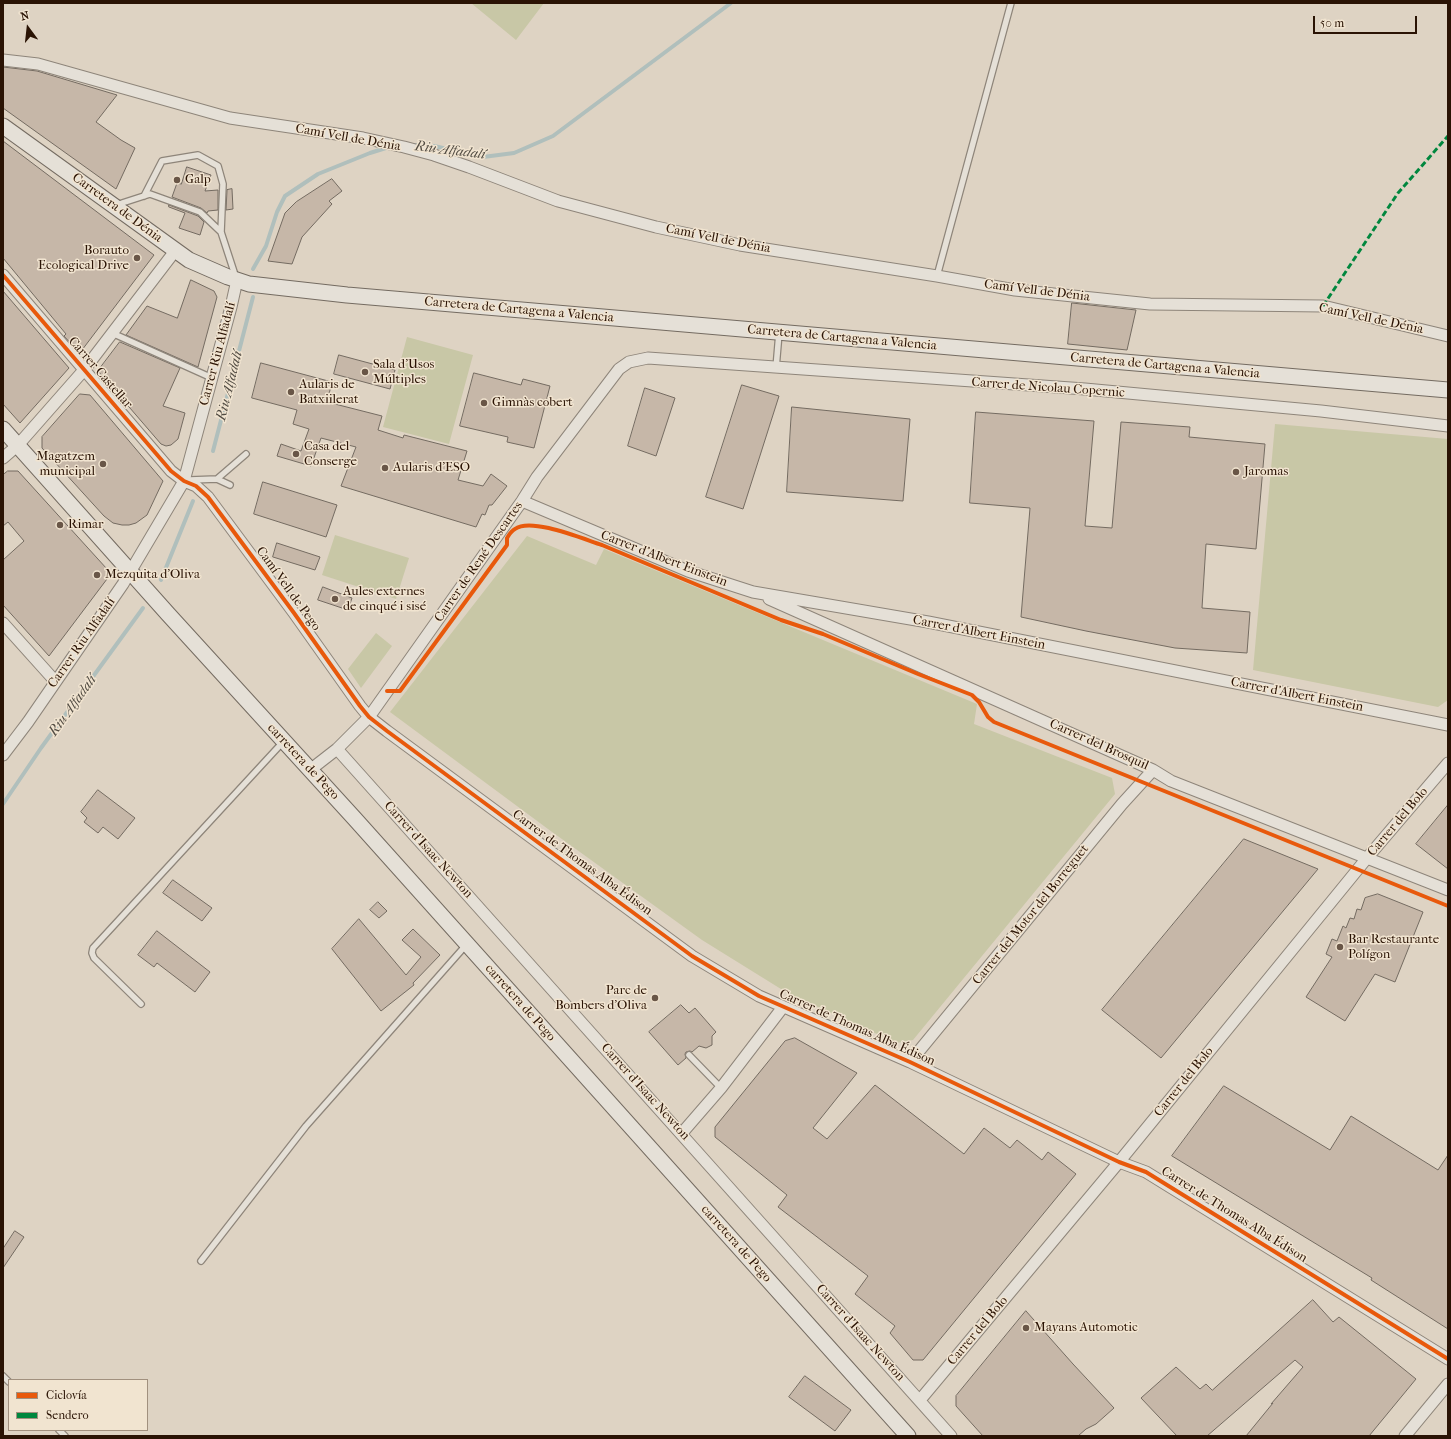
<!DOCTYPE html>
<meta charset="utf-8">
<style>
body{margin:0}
#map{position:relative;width:1451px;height:1439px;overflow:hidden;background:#ded3c3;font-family:"IM FELL French Canon",serif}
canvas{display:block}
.frame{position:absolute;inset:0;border:4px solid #2a1304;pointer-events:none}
.legend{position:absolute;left:8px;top:1379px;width:140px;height:52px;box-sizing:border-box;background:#f1e4d0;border:1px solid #a1907e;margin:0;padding:5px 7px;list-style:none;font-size:12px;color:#2a1304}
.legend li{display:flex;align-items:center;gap:8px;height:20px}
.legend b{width:20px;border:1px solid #a1907e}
.north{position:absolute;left:8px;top:8px;width:40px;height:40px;-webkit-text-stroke:3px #f1e4d0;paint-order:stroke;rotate:345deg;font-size:11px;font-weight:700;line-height:16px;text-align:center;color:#2a1304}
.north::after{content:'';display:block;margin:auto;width:14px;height:18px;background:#2a1304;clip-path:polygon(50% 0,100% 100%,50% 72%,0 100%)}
.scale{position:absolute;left:1313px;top:16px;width:104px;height:18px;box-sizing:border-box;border:2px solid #2a1304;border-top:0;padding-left:5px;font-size:12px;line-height:14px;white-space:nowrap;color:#2a1304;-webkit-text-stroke:3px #f1e4d0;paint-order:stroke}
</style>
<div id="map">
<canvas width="1451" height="1439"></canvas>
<div class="frame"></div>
<ul class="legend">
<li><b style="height:5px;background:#e8590c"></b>Ciclovía</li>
<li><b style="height:5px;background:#00873e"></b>Sendero</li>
</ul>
<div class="north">N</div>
<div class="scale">50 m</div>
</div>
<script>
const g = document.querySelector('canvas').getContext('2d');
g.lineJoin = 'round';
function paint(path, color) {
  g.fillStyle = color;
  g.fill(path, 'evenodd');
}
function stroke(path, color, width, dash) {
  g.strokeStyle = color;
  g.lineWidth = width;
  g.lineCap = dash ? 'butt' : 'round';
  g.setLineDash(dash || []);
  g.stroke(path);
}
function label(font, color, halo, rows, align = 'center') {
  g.font = font + ' "IM FELL French Canon",serif';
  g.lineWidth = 3;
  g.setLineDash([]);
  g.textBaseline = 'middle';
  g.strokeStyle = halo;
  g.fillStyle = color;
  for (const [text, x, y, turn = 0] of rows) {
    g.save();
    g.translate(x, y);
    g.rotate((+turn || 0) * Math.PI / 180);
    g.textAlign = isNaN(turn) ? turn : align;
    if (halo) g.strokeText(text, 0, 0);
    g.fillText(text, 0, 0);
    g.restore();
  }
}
const green = new Path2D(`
 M471,3H544L516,40Z
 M407,337L473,355L449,444L383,427Z
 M1275,424L1448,439V700L1438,707L1253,670Z
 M335,535L409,558L396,599L322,575Z
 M527,536L596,565L604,549L977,704L974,724L1112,778L1115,794L913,1040L897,1043L789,994L702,940L548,829L390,712Z
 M376,633L392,646L361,688L348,669Z`);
const stream = new Path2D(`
 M414,145L434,146L483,157L514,153L553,136L731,3
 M253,269L266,246L277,212L285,196L318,174L370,153L389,147
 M213,451L253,297
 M161,580L193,501
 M3,804L41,748L143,608`);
const building = new Path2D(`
 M3,67L37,71L117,95L96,122L121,140L135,148L116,189L3,108Z
 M3,141L154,255L82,350L74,347L64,336L66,334L3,258Z
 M187,167L211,175L205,191L218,190V210L208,211L207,213L201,208L172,197L177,183L181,184Z
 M332,179L342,191L329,201L332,204L302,237L292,264L268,261L285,213L296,202Z
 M232,189L233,209L226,210L227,190Z
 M169,205L198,216L204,222L200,235L179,228L185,213L169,207Z
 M191,280L214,291L217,297L198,367L126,335L147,306L177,318Z
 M3,291L69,368L20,423L3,404Z
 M1072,303L1136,310L1127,350L1068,344Z
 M120,342L180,368L163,406L185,413L178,439L171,445L166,446L161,444L98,371Z
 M339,355L395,370L390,389L334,374Z
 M261,363L332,382L327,402L382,416L378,430L403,438L404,435L467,451L458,480L483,486L491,474L507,486L492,505H489L485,515L482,514L476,527L341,486L356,447L321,438L311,466L277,456L281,444L301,451L309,429L293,424L297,410L252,398Z
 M474,373L521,385L523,379L550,386L534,448L507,442L508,437L460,426Z
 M742,385L779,396L743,509L706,497Z
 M645,388L675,398L656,456L628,446Z
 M80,394L90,395L163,481L147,515L136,523L129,525H122L113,523L104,516L42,448V437Z
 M792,407L910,419L903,501L787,492Z
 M976,412L1094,421L1085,526L1112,528L1121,422L1190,427L1189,437L1265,444L1256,549L1206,544L1202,608L1250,612L1247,653L1175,648L1086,631L1021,617L1030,508L970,503Z
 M8,471H18L107,569V579L49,656L3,605V560L24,541L8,522L3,526V475Z
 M263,482L337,505L326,537L254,514Z
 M277,543L320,557L315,570L273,557Z
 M323,587L352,598L348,610L318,600Z
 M98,790L135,818L118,839L103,827L98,833L84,822L87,818L81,812Z
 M1448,805V869L1416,844Z
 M1244,839L1318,869L1161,1058L1102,1010Z
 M173,880L212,908L202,921L163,893Z
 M1378,894L1423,912L1395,982L1375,974L1345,1021L1306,997L1332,957L1326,954L1332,939L1337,941L1343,926L1346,928L1350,918L1354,919L1357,909L1361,910L1365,898Z
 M378,902L387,911L379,918L370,910Z
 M359,919L406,975L421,957L402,940L413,929L440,955L413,983L414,985L381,1011L332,949Z
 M157,931L210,972L195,992L157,963L154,967L138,955Z
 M681,1005L689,1013L695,1008L716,1032L712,1036V1045L706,1048L699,1046L692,1052L690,1051L686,1052L685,1054L686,1058L678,1065L649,1032Z
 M795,1038L857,1073L813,1128L827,1139L875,1085L964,1154L984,1128L1010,1148L1017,1140L1042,1160L1048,1152L1076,1174L923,1360H913L890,1333L895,1326L855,1294L868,1276L778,1207L787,1195L715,1137V1127L785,1041Z
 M1224,1086L1330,1150L1351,1116L1438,1170L1448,1155V1329L1371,1280L1372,1278L1172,1156Z
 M15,1231L24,1237L3,1268V1249Z
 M1313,1300L1333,1322L1339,1317L1416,1379L1369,1436H1246L1273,1403L1271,1404L1303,1367L1295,1360L1207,1436H1177L1141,1398L1176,1367L1200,1389L1206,1384L1212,1390Z
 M1026,1311L1073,1364L1114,1408L1096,1424L1086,1429L1078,1436H983L956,1406V1396Z
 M805,1376L851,1410L835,1431L789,1397Z`);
const lane = new Path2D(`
 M144,196L162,161L198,155L218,166L223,184L221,232L236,278
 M116,205L150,194L200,212L221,232
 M937,276L1011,3
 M112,333L212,378
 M776,368L779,333
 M217,479L230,485
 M190,480L217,479L246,454
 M141,1004L94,958L92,953L93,948L283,742
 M689,1055L721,1088
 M201,1261L306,1126L467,944
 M3,1376L9,1382
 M59,1430L65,1436`);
const street = new Path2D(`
 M3,60L38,64L230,118L363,138L404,147L434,155L469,167L558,201L656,227L740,245L937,276L1015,290L1150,304L1323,306L1448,336
 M3,275L171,471L184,481L196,486L208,497L294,613L360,706L369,717L387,731L692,956L759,996L910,1062L1119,1162L1146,1172L1448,1359
 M3,458L18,445L84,370L175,251
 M522,501L688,571L753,592L928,622L1448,725
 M769,599L1153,770L1171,781L1448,890
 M3,623L55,681
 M337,749L951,1436
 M3,755L28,722L123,584L184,481L231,307L237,280
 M310,770L337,749L369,717L522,501L537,477L619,369L629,362L648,358L1085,389L1321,411L1448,426
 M910,1062L1122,804L1153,770
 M682,1133L721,1088L783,1007
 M920,1400L1119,1162L1367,858L1448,763
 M1405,1436L1448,1384`);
const secondary = new Path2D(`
 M3,126L189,260L228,277L249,284L347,295L661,322L1448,390
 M3,429L168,614L355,819L908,1436`);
const quiet = new Path2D(`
 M1323,306L1398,193L1448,136`);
const cycleway = new Path2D(`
 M3,275L171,471L184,481L196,486L208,497L294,613L360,706L369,717L387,731L692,956L759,996L910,1062L1119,1162L1146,1172L1448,1359
 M387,691H400L507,545V538C509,535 511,531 515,529C531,517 583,539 602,545L781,620L823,634L918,674L972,695L979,702L988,717L994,722L1448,906`);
const markers = [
 [177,180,4,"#695647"],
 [137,258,4,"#695647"],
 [365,372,4,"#695647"],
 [291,392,4,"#695647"],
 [484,403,4,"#695647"],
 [296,454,4,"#695647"],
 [103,464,4,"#695647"],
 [385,468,4,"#695647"],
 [1236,472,4,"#695647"],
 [60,525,4,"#695647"],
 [97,575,4,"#695647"],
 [335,599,4,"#695647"],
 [1340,947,4,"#695647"],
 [655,998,4,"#695647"],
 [1026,1328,4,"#695647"]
];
const streetNames = [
 ["Camí Vell de Dénia",348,138,10],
 ["Carretera de Dénia",117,208,36],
 ["Camí Vell de Dénia",718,239,11],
 ["Camí Vell de Dénia",1037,291,7],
 ["Carretera de Cartagena a Valencia",519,310,5],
 ["Camí Vell de Dénia",1371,319,12],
 ["Carretera de Cartagena a Valencia",842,338,5],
 ["Carrer Riu Alfadalí",218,354,-75],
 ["Carretera de Cartagena a Valencia",1165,366,5],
 ["Carrer Castellar",100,373,49],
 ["Carrer de Nicolau Copernic",1048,388,4],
 ["Carrer d'Albert Einstein",664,559,21],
 ["Carrer de René Descartes",479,562,-55],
 ["Camí Vell de Pego",288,589,54],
 ["Carrer d'Albert Einstein",979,633,11],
 ["Carrer Riu Alfadalí",82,643,-55],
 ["Carrer d'Albert Einstein",1297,695,11],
 ["Carrer del Brosquil",1099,745,24],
 ["carretera de Pego",303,762,47],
 ["Carrer del Bolo",1398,822,-50],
 ["Carrer d'Isaac Newton",428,850,48],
 ["Carrer de Thomas Alba Édison",582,863,36],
 ["Carrer del Motor del Borreguet",1031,915,-51],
 ["carretera de Pego",520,1003,48],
 ["Carrer de Thomas Alba Édison",857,1028,24],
 ["Carrer del Bolo",1184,1082,-51],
 ["Carrer d'Isaac Newton",645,1092,48],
 ["Carrer de Thomas Alba Édison",1234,1215,32],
 ["carretera de Pego",736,1244,48],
 ["Carrer del Bolo",978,1331,-50],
 ["Carrer d'Isaac Newton",860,1333,48]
];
const poiNames = [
 ["Galp",185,180],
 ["Borauto",129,251,"right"],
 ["Ecological Drive",129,266,"right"],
 ["Sala d'Usos",373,365],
 ["Múltiples",373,380],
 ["Aularis de",299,385],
 ["Batxiilerat",299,400],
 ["Gimnàs cobert",492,403],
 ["Casa del",304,447],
 ["Conserge",304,462],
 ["Magatzem",95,457,"right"],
 ["municipal",95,472,"right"],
 ["Aularis d'ESO",393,468],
 ["Jaromas",1244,472],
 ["Rimar",68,525],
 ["Mezquita d'Oliva",105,575],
 ["Aules externes",343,592],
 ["de cinqué i sisé",343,607],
 ["Bar Restaurante",1348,940],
 ["Polígon",1348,955],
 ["Parc de",647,991,"right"],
 ["Bombers d'Oliva",647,1006,"right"],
 ["Mayans Automotic",1034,1328]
];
const waterNames = [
 ["Riu Alfadalí",450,151,7],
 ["Riu Alfadalí",230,386,-76],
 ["Riu Alfadalí",73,706,-54]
];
paint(green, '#c8c7a6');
stroke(stream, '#b0bfbc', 4);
paint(building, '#c6b7a8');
stroke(building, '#746b61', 1);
stroke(lane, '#8e857a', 8);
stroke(street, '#8e857a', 13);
stroke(secondary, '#746b61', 17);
stroke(lane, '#e5e0d7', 5.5);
stroke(street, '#e5e0d7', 11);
stroke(secondary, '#e5e0d7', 15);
stroke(quiet, '#00873e', 3, [6, 3]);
stroke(cycleway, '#e8590c', 4);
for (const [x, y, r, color] of markers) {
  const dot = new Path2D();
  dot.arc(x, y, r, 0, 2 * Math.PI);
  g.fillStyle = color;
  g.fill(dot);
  stroke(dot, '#f1e4d0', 1.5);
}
label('13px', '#2a1304', '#f1e4d0', streetNames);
label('13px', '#2a1304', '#f1e4d0', poiNames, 'left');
label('italic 14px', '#524c43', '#f1e4d0', waterNames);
</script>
